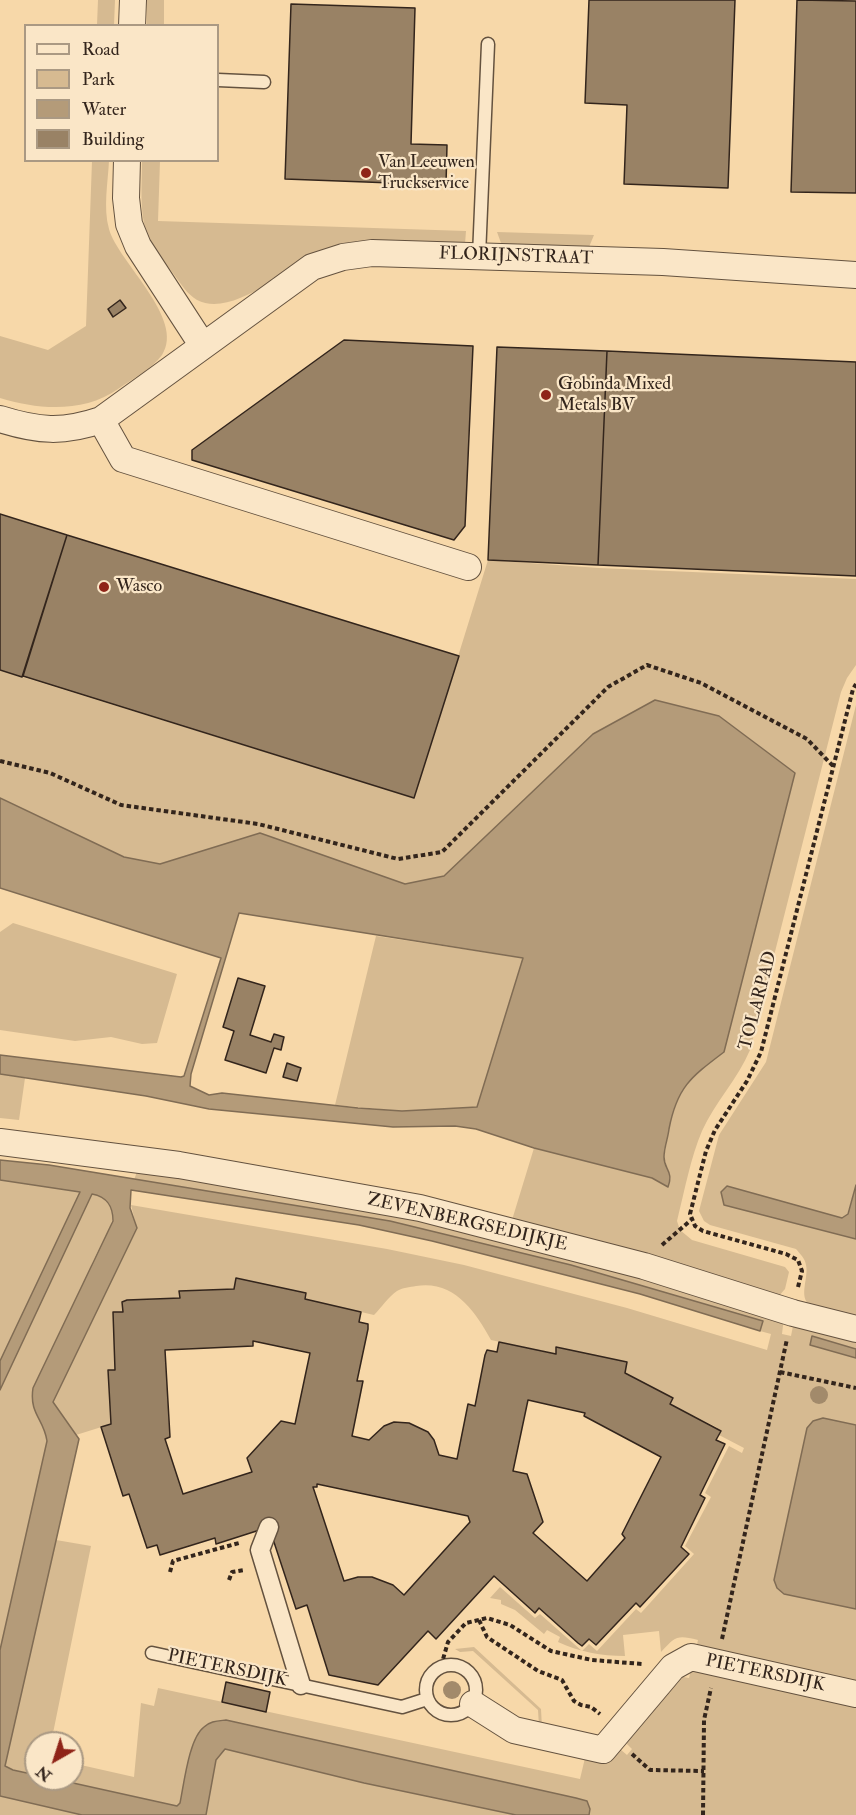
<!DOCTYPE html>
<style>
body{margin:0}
#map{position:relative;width:856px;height:1815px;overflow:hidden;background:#f7d8a9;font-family:"IM FELL Double Pica",serif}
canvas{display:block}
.legend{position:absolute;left:24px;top:24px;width:195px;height:138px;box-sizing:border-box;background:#fae6c7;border:2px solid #aa9983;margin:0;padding:8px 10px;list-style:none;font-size:18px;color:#33251c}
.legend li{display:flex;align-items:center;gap:12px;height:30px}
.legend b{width:30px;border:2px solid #aa9983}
.north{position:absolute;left:24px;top:1731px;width:60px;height:60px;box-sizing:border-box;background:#fae6c7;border:2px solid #aa9983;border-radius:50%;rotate:219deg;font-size:16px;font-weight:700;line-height:24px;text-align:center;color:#33251c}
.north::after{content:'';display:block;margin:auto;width:21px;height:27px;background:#8f2418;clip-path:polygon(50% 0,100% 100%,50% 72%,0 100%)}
</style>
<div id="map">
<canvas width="856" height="1815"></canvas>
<ul class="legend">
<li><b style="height:8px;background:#fae6c7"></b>Road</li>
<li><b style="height:16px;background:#d6ba91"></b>Park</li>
<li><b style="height:16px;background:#b49b79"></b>Water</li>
<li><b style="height:16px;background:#998265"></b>Building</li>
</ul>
<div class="north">N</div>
</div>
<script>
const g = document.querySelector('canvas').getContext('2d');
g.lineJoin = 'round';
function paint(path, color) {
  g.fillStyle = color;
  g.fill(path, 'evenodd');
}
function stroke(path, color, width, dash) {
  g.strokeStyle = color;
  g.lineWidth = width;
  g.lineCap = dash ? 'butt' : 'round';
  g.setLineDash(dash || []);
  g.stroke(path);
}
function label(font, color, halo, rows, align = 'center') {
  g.font = font + ' "IM FELL Double Pica",serif';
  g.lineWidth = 4.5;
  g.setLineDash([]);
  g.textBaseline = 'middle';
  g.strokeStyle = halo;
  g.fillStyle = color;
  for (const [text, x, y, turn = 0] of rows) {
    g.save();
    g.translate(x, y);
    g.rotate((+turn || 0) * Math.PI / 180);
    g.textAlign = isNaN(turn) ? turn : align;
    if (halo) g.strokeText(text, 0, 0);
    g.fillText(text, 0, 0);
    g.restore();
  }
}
const green = new Path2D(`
 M98,0H115L114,25H97Z
 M147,0H164V25H147Z
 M92,161H109C108,182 103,208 109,229C118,262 186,319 162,355C152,369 132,379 118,389C84,413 39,410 0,398V336L48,350L86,326Z
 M142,161H160L158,221L466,231L465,244H347C337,246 327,248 317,253C286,269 232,318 197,300C187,294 181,284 175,276C166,263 152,249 147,234C139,211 142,184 142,161Z
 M497,232L594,235L589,247L513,250L501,243Z
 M488,560L599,568L856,579V665L847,678L841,692L750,1050C738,1079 715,1102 702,1131C691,1156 684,1193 677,1221L680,1230L692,1240L785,1267L789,1272L785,1289L778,1297L512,1220L534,1148L652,1178L667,1187L671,1178L664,1158L672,1112L681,1091L694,1075L724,1052L795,773L593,734L444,876L405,884L260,833L160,864L124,857L0,798V670L414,798Z
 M856,705V1185L847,1215L842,1218L727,1186L724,1205L856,1239V1318C842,1315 822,1313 810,1305C798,1297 809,1278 806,1265C805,1258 800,1254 796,1249L710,1225L704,1221L699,1211L719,1135L766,1062Z
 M13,923L177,974L157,1043L142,1044L111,1037L75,1041L0,1030V932Z
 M376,936L523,958L477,1107L402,1111L335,1105Z
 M0,1074L25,1078L19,1120L0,1118Z
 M138,1169L438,1222L784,1317L782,1334L791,1336L794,1321L856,1336V1815H0V1390L92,1194C137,1203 97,1245 91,1267C87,1283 88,1315 86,1333L137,1229L131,1205L387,1249L464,1265L627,1308L767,1350L771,1334L760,1331L762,1321L571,1265L390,1221L134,1180ZM236,1278L306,1293L305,1299L374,1315C381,1308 389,1296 397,1291C402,1288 410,1287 416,1286C454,1280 475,1311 491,1340L556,1354L557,1348L627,1362L625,1373L673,1398L670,1404L716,1427L721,1431L719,1435L744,1448L742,1453L729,1446L705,1493L711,1497L685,1546L694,1554L641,1613L636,1609L597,1651L589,1644L582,1651L540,1614L535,1618L500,1587L490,1598L501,1600V1604L515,1610L544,1634L547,1630L560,1637L558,1642C580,1652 601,1656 625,1656L623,1635L659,1631L661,1652C676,1636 677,1635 698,1640L689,1678L683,1677L626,1743L632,1749L627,1755L620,1749L585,1758L580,1779L158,1688L154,1706L141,1703L134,1777L72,1763V1779H36V1743H51L91,1546L56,1540L52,1556L72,1429L76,1435L111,1424L108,1370H115L113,1312H123V1302L128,1300L180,1298V1291L234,1289ZM226,1720L576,1798L215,1721Z
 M0,1180L80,1192L0,1361Z
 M474,1647L541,1709L542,1728L539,1726L538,1710L473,1651L460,1652L455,1649Z`);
const water = new Path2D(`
 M655,700L719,716L795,773L724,1052C691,1077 677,1087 669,1129C668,1138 664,1148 664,1157C664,1170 674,1171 668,1187L652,1178L534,1148L476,1129L455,1126L393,1127L209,1109L146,1096L0,1074V1055L181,1077L184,1076L221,958L0,888V798L124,857L160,864L260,833L405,884L444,876L593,734ZM239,913L523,958L477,1107L402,1111L358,1108L222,1093L209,1095L190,1086L191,1074Z
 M0,1160L49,1165L390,1221L571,1265L763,1321L760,1331L640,1294L432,1241L359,1225L131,1190L130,1208L137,1228L53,1402L79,1439L5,1766L13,1770L36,1775V1779H55L177,1806L180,1803C184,1784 189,1738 204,1727C210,1721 218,1721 226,1720L576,1798L587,1801L590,1809L589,1815H516L364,1783L225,1749L216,1760L206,1815H82L0,1796V1650L47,1441C44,1419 29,1414 33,1388L113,1221C113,1207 108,1197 92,1194L0,1390V1361L80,1192L0,1180Z
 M856,1185V1239L724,1205L721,1192L727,1186L842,1218L848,1214Z
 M812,1336L856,1349V1358L810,1345Z
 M823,1418L856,1425V1609L784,1594L777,1588L774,1580L807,1428L813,1421Z`);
const building = new Path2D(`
 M589,0H735L728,188L624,184L627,105L585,103Z
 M797,0L856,1V193L791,192Z
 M291,4L415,8L411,144L447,145L446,185L285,179Z
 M120,300L126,308L113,317L108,309Z
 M344,340L473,346L465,526L454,540L192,460V450Z
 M497,347L607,351L598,565L488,560Z
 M607,351L856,362V576L598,565Z
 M0,514L67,535L22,677L0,670Z
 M67,535L459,656L414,798L23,676Z
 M238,978L265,986L250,1035L271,1042L274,1034L284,1037L281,1050L274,1048L266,1073L225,1060L234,1031L223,1027Z
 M287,1063L301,1068L297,1081L283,1077Z
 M236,1278L306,1293L305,1299L361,1312L359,1322L368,1324V1329L357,1381H363L352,1436L369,1440L384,1426L394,1422L409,1423L428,1432L434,1440L439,1455L457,1459L468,1404L475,1406L485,1355L487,1350L497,1352L499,1342L556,1354V1347L627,1362L625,1373L673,1398L670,1404L721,1431L716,1440L725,1444L700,1495L705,1498L681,1547L689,1554L640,1607L636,1603L596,1645L589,1639L582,1646L578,1643L539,1608L535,1613L494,1576L436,1639L428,1631L378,1685L329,1675L307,1605L296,1609L269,1527L216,1544L215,1538L160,1555L157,1545L147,1548L129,1494L123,1496L101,1427L111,1424L108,1370H115L113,1312H123L122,1302L127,1300L180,1298L179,1291L234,1289ZM253,1341L310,1353L295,1424L281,1421L247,1458L252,1472L183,1494L165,1439L170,1437L165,1350L253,1346ZM528,1400L585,1413L584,1416L661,1457L622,1534L625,1538L587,1581L533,1533L543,1522L527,1474L513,1471ZM317,1484L468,1516L470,1522L404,1595L393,1585L372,1577H358L344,1581L313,1487H317Z
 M226,1682L270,1692L266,1712L222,1702Z`);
const path = new Path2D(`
 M0,761L50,773L121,805L258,824L398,859L442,852L608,687L647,665L701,683L807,739L833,766
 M662,1245L691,1220
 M798,1287L802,1271L798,1260L786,1254L703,1231L695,1226L690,1214L706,1151L715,1130L747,1081L761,1052L853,689L856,684
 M780,1372L856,1388
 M170,1572L173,1561L239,1543
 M229,1580L232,1572L244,1570
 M479,1620L487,1637L538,1671L562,1680L574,1701L581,1705L591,1707L600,1714
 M722,1639L787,1339
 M441,1666L448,1642L466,1623L487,1618L510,1625L551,1651L592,1660L642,1664
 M632,1754L650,1770L704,1771
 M703,1815L704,1720L711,1688`);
const service = new Path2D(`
 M218,80L264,82
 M479,256L488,44
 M152,1653L402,1707L427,1699
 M426 1690a25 25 0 1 1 50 0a25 25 0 1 1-50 0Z`);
const pedestrian = new Path2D(`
 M269,1527L260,1550L301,1685`);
const minor = new Path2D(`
 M132,26L133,0
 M127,160L126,198L129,224L138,246L203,346
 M0,419C38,431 63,433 101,420L312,267L343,257L372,253L663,262L856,275
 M101,420L123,459L468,567
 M0,1142L179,1165L420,1208L644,1266L793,1313L856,1329
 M473,1704L514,1730L603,1750L673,1667L691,1657L856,1694`);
const trees = [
 [819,1395],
 [452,1690]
];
const markers = [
 [366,173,6,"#8f2418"],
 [546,395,6,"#8f2418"],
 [104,587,6,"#8f2418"]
];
const poiNames = [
 ["Van Leeuwen",378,163],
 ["Truckservice",378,184],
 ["Gobinda Mixed",558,385],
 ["Metals BV",558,406],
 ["Wasco",116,587]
];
const streetNames = [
 ["FLORIJNSTRAAT",516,257,2],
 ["TOLARPAD",759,1001,-75],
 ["ZEVENBERGSEDIJKJE",467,1223,13],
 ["PIETERSDIJK",227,1669,12],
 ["PIETERSDIJK",765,1674,12]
];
paint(green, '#d6ba91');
paint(water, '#b49b79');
stroke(water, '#806c54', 1.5);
paint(building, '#998265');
stroke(building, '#33251c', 1.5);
stroke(service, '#64523f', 15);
stroke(pedestrian, '#64523f', 21);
stroke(minor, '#64523f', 28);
stroke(path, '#33251c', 4, [4.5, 3]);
stroke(service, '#fae6c7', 12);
stroke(pedestrian, '#fae6c7', 18);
stroke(minor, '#fae6c7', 26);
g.fillStyle = '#a28a6b';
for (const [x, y] of trees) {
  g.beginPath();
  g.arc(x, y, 9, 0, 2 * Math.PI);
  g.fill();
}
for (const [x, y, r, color] of markers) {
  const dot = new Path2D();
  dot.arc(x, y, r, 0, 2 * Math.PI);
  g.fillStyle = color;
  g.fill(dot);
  stroke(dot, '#fae6c7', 2);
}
label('18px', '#33251c', '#fae6c7', poiNames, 'left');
label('18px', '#33251c', '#fae6c7', streetNames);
</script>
